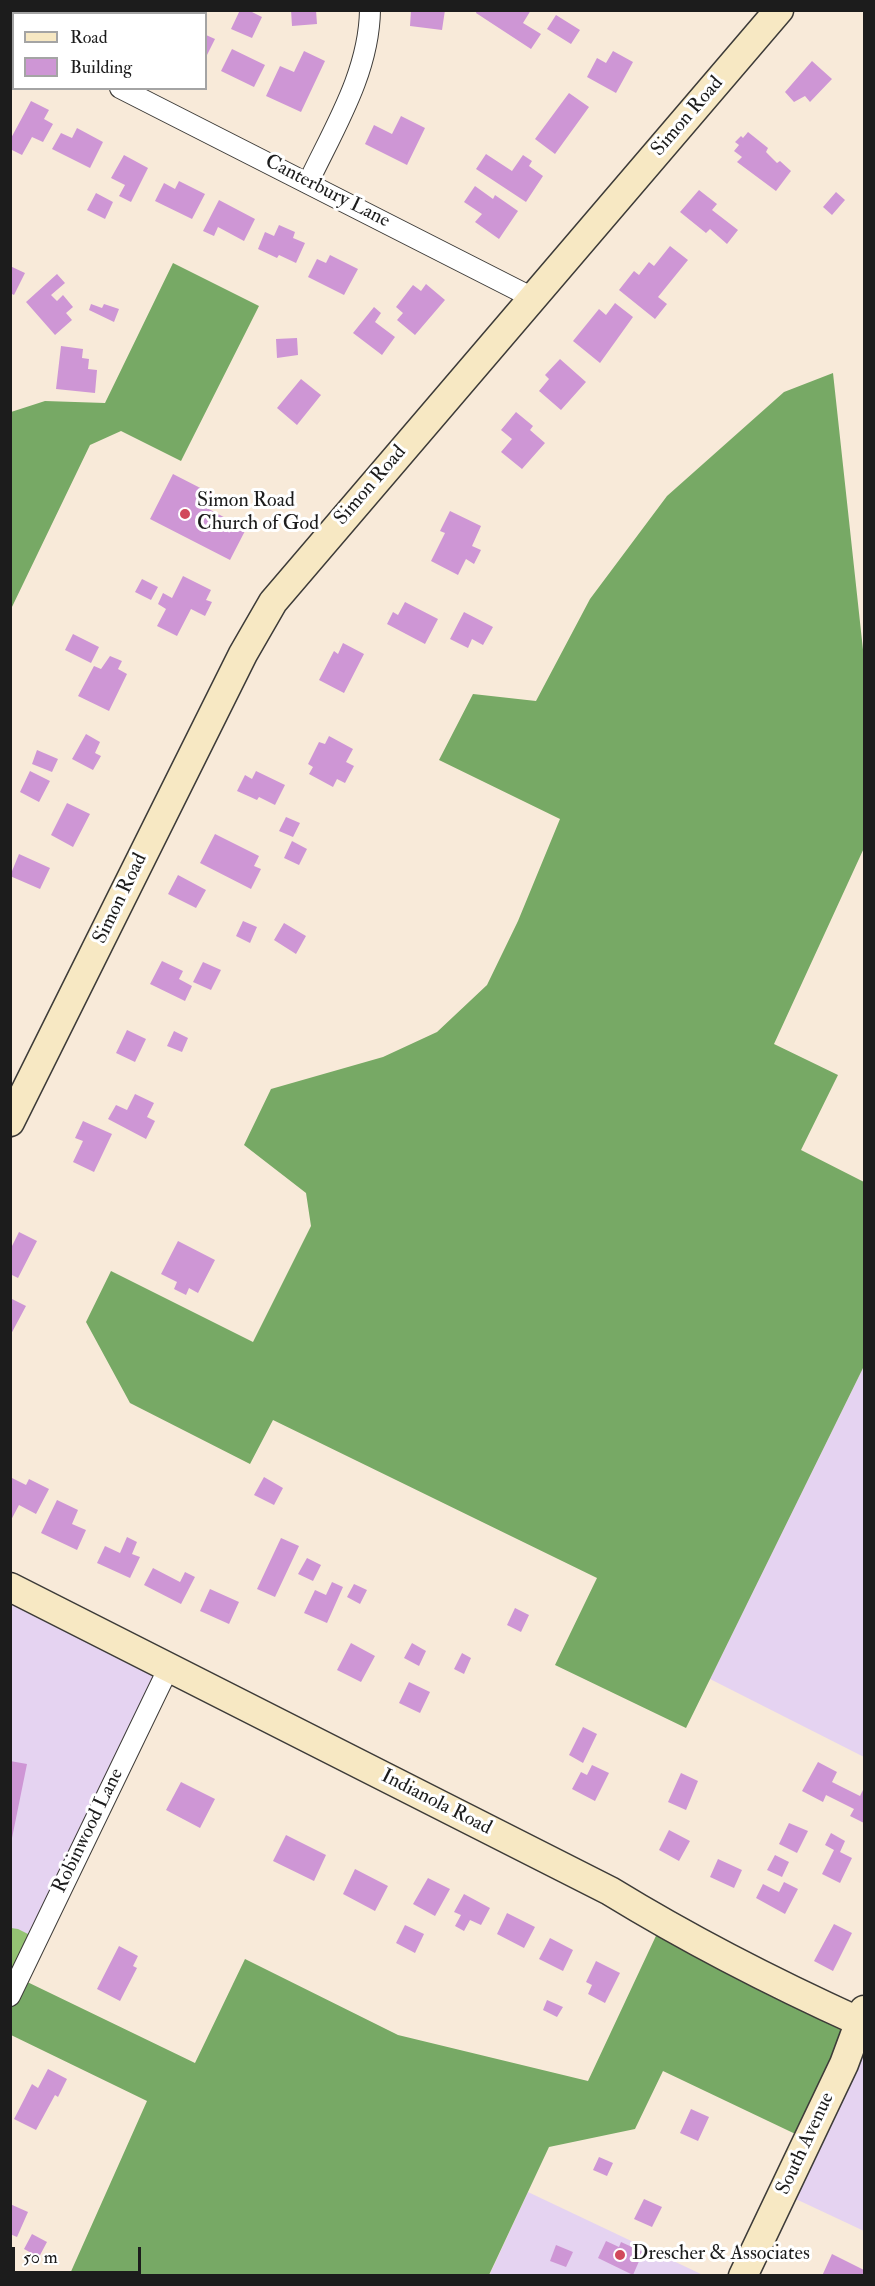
<!DOCTYPE html>
<style>
body{margin:0}
#map{position:relative;width:875px;height:2286px;overflow:hidden;background:#f8ead9;font-family:"IM FELL Double Pica",serif}
canvas{display:block}
.frame{position:absolute;inset:0;border:12px solid #1c1c1c;pointer-events:none}
.legend{position:absolute;left:12px;top:12px;width:195px;height:78px;box-sizing:border-box;background:#fff;border:2px solid #a4a4a4;margin:0;padding:8px 10px;list-style:none;font-size:18px;color:#1c1c1c}
.legend li{display:flex;align-items:center;gap:12px;height:30px}
.legend b{width:30px;border:2px solid #a4a4a4}
.scale{position:absolute;left:12px;top:2247px;width:129px;height:27px;box-sizing:border-box;border:3px solid #1c1c1c;border-top:0;padding-left:8px;font-size:18px;line-height:21px;white-space:nowrap;color:#1c1c1c;-webkit-text-stroke:4px #fff;paint-order:stroke}
</style>
<div id="map">
<canvas width="875" height="2286"></canvas>
<div class="frame"></div>
<ul class="legend">
<li><b style="height:8px;background:#f7e8c3"></b>Road</li>
<li><b style="height:16px;background:#ce96d5"></b>Building</li>
</ul>
<div class="scale">50 m</div>
</div>
<script>
const g = document.querySelector('canvas').getContext('2d');
g.lineJoin = 'round';
function paint(path, color) {
  g.fillStyle = color;
  g.fill(path, 'evenodd');
}
function stroke(path, color, width, dash) {
  g.strokeStyle = color;
  g.lineWidth = width;
  g.lineCap = dash ? 'butt' : 'round';
  g.setLineDash(dash || []);
  g.stroke(path);
}
function label(font, color, halo, rows, align = 'center') {
  g.font = font + ' "IM FELL Double Pica",serif';
  g.lineWidth = 6;
  g.setLineDash([]);
  g.textBaseline = 'middle';
  g.strokeStyle = halo;
  g.fillStyle = color;
  for (const [text, x, y, turn = 0] of rows) {
    g.save();
    g.translate(x, y);
    g.rotate((+turn || 0) * Math.PI / 180);
    g.textAlign = isNaN(turn) ? turn : align;
    if (halo) g.strokeText(text, 0, 0);
    g.fillText(text, 0, 0);
    g.restore();
  }
}
const built = new Path2D(`
 M864,1366V1757L710,1679Z
 M11,1587L169,1667L11,1996Z
 M864,2024V2231L783,2193Z
 M528,2192L703,2275L489,2276Z`);
const green = new Path2D(`
 M11,1928L18,1929L38,1939L11,1997Z`);
const forest = new Path2D(`
 M173,263L259,306L181,461L121,431L90,445L11,609V412L45,401L105,403Z
 M833,373L864,659V848L774,1044L838,1075L801,1150L864,1182V1366L686,1728L555,1665L597,1578L273,1420L250,1464L130,1403L86,1322L111,1271L253,1342L311,1226L306,1193L244,1145L271,1089L383,1057L437,1032L487,985L518,921L560,819L439,760L473,694L536,701L590,599L667,496L784,392Z
 M662,1923L860,2022L808,2140L663,2071L635,2129L549,2147L489,2275L69,2276L147,2101L11,2035L10,1996L19,1978L195,2063L245,1959L398,2035L588,2081Z`);
const building = new Path2D(`
 M120,10H166L168,12L167,14H119Z
 M240,10H248L262,17L252,38L231,29Z
 M291,10H316L317,24L292,26Z
 M411,10H445L442,30L410,26Z
 M477,10H531L523,23L541,34L531,49L476,13Z
 M556,15L580,30L571,44L547,29Z
 M206,35L215,39L206,57Z
 M232,49L265,65L254,87L221,71Z
 M304,51L325,61L301,112L266,96L280,66L294,72Z
 M613,51L633,62L616,93L587,77L597,58L606,63Z
 M812,61L832,79L810,102L805,96L794,102L785,92Z
 M569,93L589,107L555,154L535,139Z
 M31,101L49,110L44,119L53,124L43,142L32,137L22,155L10,149V140Z
 M401,116L425,128L407,165L365,144L374,125L392,134Z
 M77,128L103,142L90,168L52,149L61,133L72,138Z
 M748,132L768,148L766,152L777,163L780,161L791,171L776,191L737,162L742,157L734,151L739,145L735,142L741,136L743,138Z
 M486,154L512,171L523,155L532,161L529,166L543,176L526,202L476,169Z
 M124,155L148,168L131,202L119,196L125,185L111,178Z
 M179,181L205,194L192,219L155,201L164,183L175,189Z
 M475,186L493,199L495,195L518,211L499,239L475,222L482,214L464,202Z
 M699,190L717,204L712,210L738,230L727,244L710,229L706,233L680,212Z
 M836,192L845,200L832,215L823,207Z
 M96,193L113,202L105,219L87,210Z
 M219,200L255,219L244,241L218,227L214,236L203,231Z
 M279,225L295,232L293,238L305,243L296,263L279,255L277,258L258,249L265,232L274,236Z
 M670,246L688,260L658,297L667,304L655,319L619,290L634,271L639,275L649,262L654,266Z
 M330,255L358,269L344,295L308,277L317,259L326,263Z
 M10,266L25,273L14,295L10,293Z
 M57,274L65,283L51,295L57,301L63,295L73,307L66,313L72,320L55,335L26,302Z
 M426,284L445,300L415,335L397,320L403,313L396,307L413,285L421,291Z
 M615,303L633,317L600,363L573,341L599,309L606,315Z
 M91,304L102,308L104,304L119,309L114,322L89,310Z
 M374,307L381,313L375,322L395,337L382,355L353,333Z
 M297,338L298,355L277,358L276,339Z
 M61,346L83,349L82,358L89,359L88,369L97,370L95,393L56,389Z
 M560,359L586,382L561,410L539,391L549,379L545,375Z
 M301,379L321,395L297,425L277,408Z
 M516,412L533,426L530,430L545,443L522,469L501,452L512,439L501,430Z
 M173,474L214,495L207,508L246,529L230,560L150,519Z
 M450,511L481,526L472,546L481,550L474,564L466,559L458,575L431,561L445,533L440,531Z
 M183,576L211,590L206,600L212,602L205,616L191,609L177,636L157,626L166,609L158,604L163,593L172,598Z
 M142,579L158,587L151,600L135,592Z
 M405,602L438,619L425,644L387,624L393,612L398,615Z
 M464,612L493,627L483,645L472,639L468,648L450,639Z
 M73,634L99,647L91,663L65,650Z
 M343,643L364,654L344,693L319,680L334,651L338,654Z
 M110,656L122,661L118,669L127,674L109,711L78,696L94,666L101,669Z
 M86,734L100,742L95,753L101,756L93,770L72,759Z
 M329,736L353,749L346,762L354,766L345,783L337,779L333,787L309,774L313,767L308,764L319,742L325,744Z
 M37,750L58,759L52,772L32,764Z
 M30,771L50,781L39,802L20,792Z
 M256,771L285,785L275,805L259,797L257,800L237,791L245,775L252,779Z
 M67,803L90,814L73,847L51,835Z
 M286,817L300,823L293,837L279,831Z
 M215,834L259,856L254,866L261,869L251,889L200,863Z
 M292,841L307,849L299,865L284,858Z
 M19,854L50,868L40,889L10,876Z
 M178,875L206,890L196,908L168,894Z
 M243,921L257,927L250,943L236,936Z
 M284,923L306,936L296,954L274,940Z
 M162,961L183,971L179,979L192,986L185,1001L150,984Z
 M203,962L221,970L211,990L193,982Z
 M127,1030L146,1039L135,1062L116,1053Z
 M174,1031L188,1038L182,1052L167,1046Z
 M135,1094L154,1103L147,1117L155,1121L146,1139L108,1119L116,1105L127,1110Z
 M83,1121L112,1134L94,1172L73,1162L83,1141L75,1138Z
 M19,1232L37,1241L18,1278L10,1274V1250Z
 M178,1241L215,1260L198,1293L189,1288L186,1295L174,1289L177,1282L161,1274Z
 M10,1298L26,1306L10,1336Z
 M10,1477L26,1485L29,1479L49,1489L36,1514L19,1505L10,1522Z
 M264,1477L283,1488L274,1505L254,1495Z
 M57,1500L78,1510L72,1524L86,1530L77,1550L41,1533Z
 M127,1537L137,1542L132,1554L140,1557L130,1578L97,1563L105,1546L120,1553Z
 M281,1538L299,1546L275,1597L257,1589Z
 M307,1558L321,1565L313,1581L298,1574Z
 M153,1568L180,1582L185,1572L195,1577L181,1604L144,1585Z
 M332,1582L343,1587L327,1623L304,1613L315,1590L326,1595Z
 M354,1584L367,1590L360,1604L347,1597Z
 M210,1589L239,1602L229,1624L200,1611Z
 M515,1608L529,1615L521,1632L507,1625Z
 M351,1643L375,1656L361,1682L337,1670Z
 M412,1643L426,1651L419,1666L404,1658Z
 M462,1653L471,1658L464,1674L454,1669Z
 M409,1682L430,1692L420,1713L399,1703Z
 M583,1727L597,1734L583,1763L569,1755Z
 M10,1761L27,1764L12,1838H10Z
 M818,1762L837,1772L832,1782L860,1796L864,1788V1823L850,1816L854,1809L826,1795L823,1802L802,1791Z
 M592,1765L609,1773L595,1801L572,1789L581,1772L587,1775Z
 M681,1773L698,1781L686,1810L668,1802Z
 M181,1782L215,1799L200,1828L166,1810Z
 M789,1823L808,1831L797,1853L779,1844Z
 M669,1830L690,1841L679,1861L659,1850Z
 M831,1833L845,1841L840,1852L852,1858L840,1883L822,1874L834,1850L825,1845Z
 M286,1835L326,1855L314,1881L273,1861Z
 M775,1855L789,1862L782,1877L767,1870Z
 M718,1859L742,1870L734,1888L710,1877Z
 M355,1869L388,1886L375,1911L343,1894Z
 M428,1878L450,1889L435,1916L413,1904Z
 M784,1882L798,1889L785,1914L756,1898L763,1884L779,1892Z
 M464,1894L490,1908L481,1925L470,1920L464,1931L455,1926L461,1915L454,1912Z
 M507,1913L535,1927L524,1948L497,1934Z
 M834,1924L852,1933L833,1971L814,1961Z
 M405,1925L424,1934L415,1953L396,1943Z
 M550,1938L573,1950L563,1971L539,1959Z
 M119,1946L138,1956L133,1966L137,1968L120,2001L97,1989Z
 M596,1961L620,1973L605,2003L588,1994L592,1985L586,1982Z
 M547,2000L563,2007L557,2017L543,2010Z
 M48,2069L67,2079L58,2097L55,2095L36,2130L14,2119L32,2084L38,2088Z
 M691,2109L709,2117L698,2141L680,2133Z
 M599,2157L613,2163L607,2176L593,2170Z
 M644,2199L662,2207L652,2227L634,2219Z
 M10,2204L28,2212L17,2237L10,2234Z
 M32,2234L47,2242L39,2257L24,2249Z
 M606,2241L619,2247L621,2242L643,2252L633,2275L598,2258Z
 M556,2245L573,2252L566,2267L550,2261Z
 M832,2254L864,2270V2276H822Z`);
const street = new Path2D(`
 M10,33L14,35
 M120,88L533,298
 M308,183C334,128 369,73 370,10
 M10,1996L169,1667`);
const secondary = new Path2D(`
 M10,1122L243,654L273,602L779,10
 M10,1587L610,1891C690,1940 774,1983 860,2022
 M743,2276L844,2064L864,2010`);
const markers = [
 [185,514,6,"#d1495b"],
 [620,2255,6,"#d1495b"]
];
const streetNames = [
 ["Simon Road",688,117,-49],
 ["Canterbury Lane",327,192,27],
 ["Simon Road",371,486,-49],
 ["Simon Road",121,899,-64],
 ["Indianola Road",436,1803,27],
 ["Robinwood Lane",89,1831,-64],
 ["South Avenue",806,2144,-65]
];
const poiNames = [
 ["Simon Road",197,502],
 ["Church of God",197,525],
 ["Drescher & Associates",632,2255]
];
paint(built, '#e5d3f1');
paint(green, '#94c373');
paint(forest, '#77a965');
paint(building, '#ce96d5');
stroke(street, '#3d3b38', 22);
stroke(secondary, '#3d3b38', 31);
stroke(street, '#fff', 20);
stroke(secondary, '#f7e8c3', 28);
for (const [x, y, r, color] of markers) {
  const dot = new Path2D();
  dot.arc(x, y, r, 0, 2 * Math.PI);
  g.fillStyle = color;
  g.fill(dot);
  stroke(dot, '#fff', 2);
}
label('20px', '#1c1c1c', '#fff', streetNames);
label('20px', '#1c1c1c', '#fff', poiNames, 'left');
</script>
